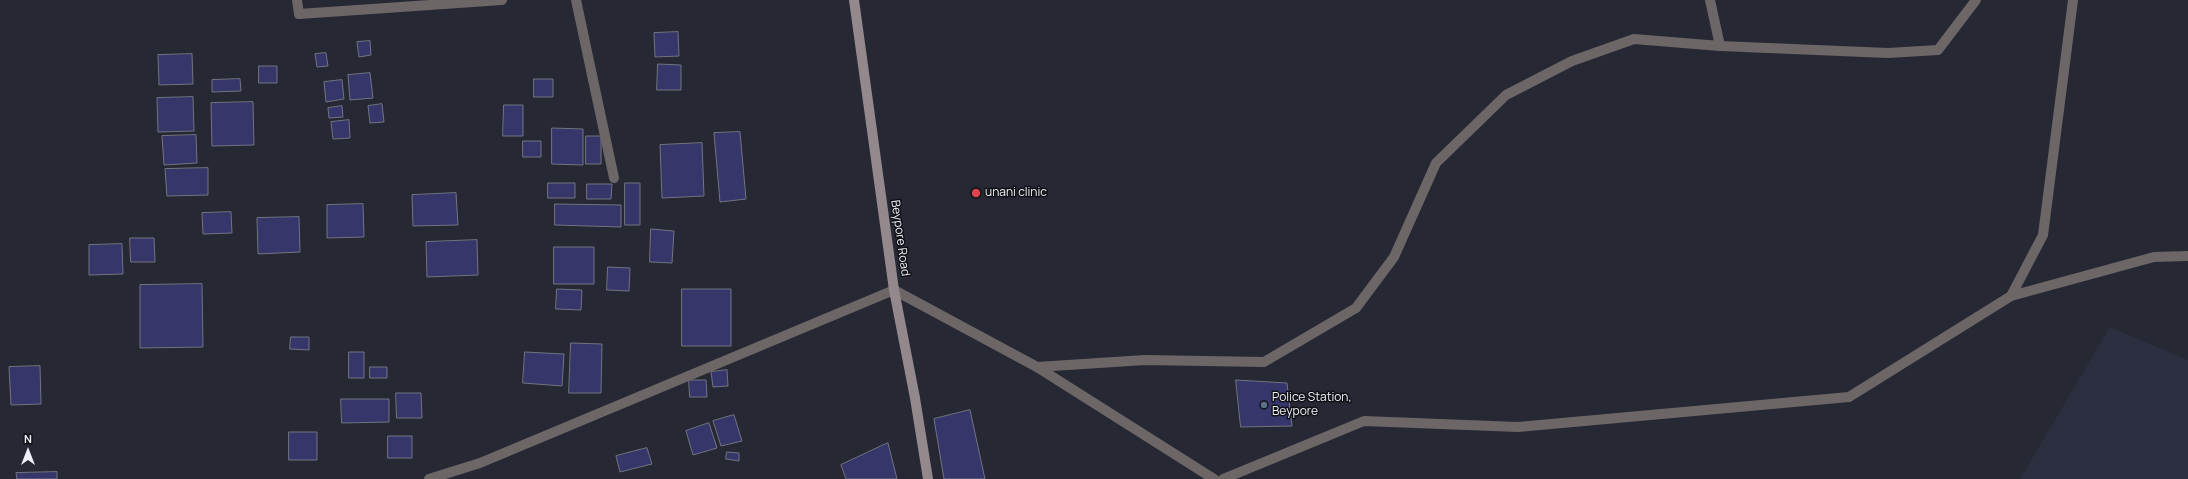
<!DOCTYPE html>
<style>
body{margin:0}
#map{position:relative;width:2188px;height:479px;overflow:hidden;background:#262833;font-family:Manrope,sans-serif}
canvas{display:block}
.north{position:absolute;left:8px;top:431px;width:40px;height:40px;-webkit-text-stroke:3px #101116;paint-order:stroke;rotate:0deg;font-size:11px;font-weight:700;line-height:16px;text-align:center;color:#eff1f8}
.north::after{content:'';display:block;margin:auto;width:14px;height:18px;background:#eff1f8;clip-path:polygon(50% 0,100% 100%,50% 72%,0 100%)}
</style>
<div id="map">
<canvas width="2188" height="479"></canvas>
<div class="north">N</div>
</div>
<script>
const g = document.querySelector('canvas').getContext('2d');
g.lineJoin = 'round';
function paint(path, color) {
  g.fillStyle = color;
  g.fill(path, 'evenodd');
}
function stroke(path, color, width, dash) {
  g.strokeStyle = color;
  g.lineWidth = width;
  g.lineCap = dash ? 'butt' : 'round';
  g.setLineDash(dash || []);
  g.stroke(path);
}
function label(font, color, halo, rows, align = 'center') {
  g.font = font + ' Manrope,sans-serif';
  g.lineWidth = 3;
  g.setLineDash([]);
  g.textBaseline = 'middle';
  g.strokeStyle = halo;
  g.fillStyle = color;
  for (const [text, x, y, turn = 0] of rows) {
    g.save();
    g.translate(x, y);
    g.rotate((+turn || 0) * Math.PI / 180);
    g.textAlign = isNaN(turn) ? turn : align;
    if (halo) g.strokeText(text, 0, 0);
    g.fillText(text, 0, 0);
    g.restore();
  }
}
const built = new Path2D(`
 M2110,327L2188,360V479H2020Z`);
const building = new Path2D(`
 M678,32L679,56L655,57L654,33Z
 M370,41L371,55L359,57L357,42Z
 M326,53L328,66L317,67L315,54Z
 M192,54L193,84L159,85L158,55Z
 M658,64L681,65V90H657Z
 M259,66H277V83H259Z
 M370,73L373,98L350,100L348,75Z
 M240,79L241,91L212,92V80Z
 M534,79H553V97H534Z
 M342,80L344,99L326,102L324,82Z
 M193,97L194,131L158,132L157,98Z
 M253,102L254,145L212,146L211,103Z
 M382,104L384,122L370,123L368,106Z
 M504,105H523V136H503Z
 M342,106L343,117L329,118L328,108Z
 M349,120L350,138L333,139L331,122Z
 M552,128L583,129V165L552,164Z
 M740,132L746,199L720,202L714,133Z
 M196,135L197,163L164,165L162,136Z
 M586,136H601V164H586Z
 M523,141H541V157H523Z
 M702,143L704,196L662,198L660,145Z
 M208,168V195L167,196L165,169Z
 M548,183H575V198H548Z
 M625,183H640V225H625Z
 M587,184H612L611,199H587Z
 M456,193L458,225L413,226L412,195Z
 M363,204L364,237L327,238V205Z
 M555,204L621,205V227L555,225Z
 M231,212L232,233L203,234L202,213Z
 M299,217L300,252L258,254L257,218Z
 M651,229L674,231L672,263L650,262Z
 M130,238H154L155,262H131Z
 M477,240L478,275L427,277L426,242Z
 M122,244L123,274L89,275V245Z
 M554,247H594V284H554Z
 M608,267L630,268L629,291L607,290Z
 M202,284L203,347L140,348V285Z
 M557,289L582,290L581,310L556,309Z
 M682,289H731V346H682Z
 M291,337H309V350L290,349Z
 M571,343L602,344L601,393H569Z
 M349,352H364V378H349Z
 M525,352L564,354L562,386L523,383Z
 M40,366L41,404L11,405L9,367Z
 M370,367H387V378H370Z
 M727,370L728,386L713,387L711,372Z
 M689,380H706L707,397H690Z
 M1236,380L1287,383L1292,426L1241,427Z
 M396,393H421L422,418H397Z
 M341,399H389V422L342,423Z
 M970,410L985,479H944L934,419Z
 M734,415L742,441L721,446L713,421Z
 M709,423L717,448L693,455L686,431Z
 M289,432H317V460H289Z
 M388,436H412V458H388Z
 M888,443L897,479H846L841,465Z
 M647,448L652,464L620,472L616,456Z
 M727,452L739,453V461L726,459Z
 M57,472V479H17L16,473Z`);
const lane = new Path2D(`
 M894,290L1037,367L1214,479
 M1223,479L1364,421L1518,427L1849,397L2011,296L2154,257L2188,256`);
const street = new Path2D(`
 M297,0L299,14L502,0
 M576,0L614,178
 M1710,0L1720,46
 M2011,296L2043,235L2073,0
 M1037,367L1145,360L1264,362L1356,308L1394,257L1436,163L1506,95L1572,61L1634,39L1720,46L1888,53L1938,50L1976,0
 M429,479L480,463L894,290`);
const secondary = new Path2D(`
 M854,0L894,290L915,398L928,479`);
const markers = [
 [976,193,5,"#e0444e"],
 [1264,405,4,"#5c6f8a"]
];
const poiNames = [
 ["unani clinic",985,193],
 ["Police Station,",1272,398],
 ["Beypore",1272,412]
];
const streetNames = [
 ["Beypore Road",900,238,82]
];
paint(built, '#2c2f40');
paint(building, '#36366b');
stroke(building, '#727481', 1);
stroke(lane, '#6d6667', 10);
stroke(street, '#6d6667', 10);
stroke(secondary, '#93888b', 10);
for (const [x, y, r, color] of markers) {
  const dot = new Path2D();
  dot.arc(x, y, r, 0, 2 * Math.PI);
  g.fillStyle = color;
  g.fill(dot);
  stroke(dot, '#101116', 1.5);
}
label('12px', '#eff1f8', '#101116', poiNames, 'left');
label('12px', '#eff1f8', '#101116', streetNames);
</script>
